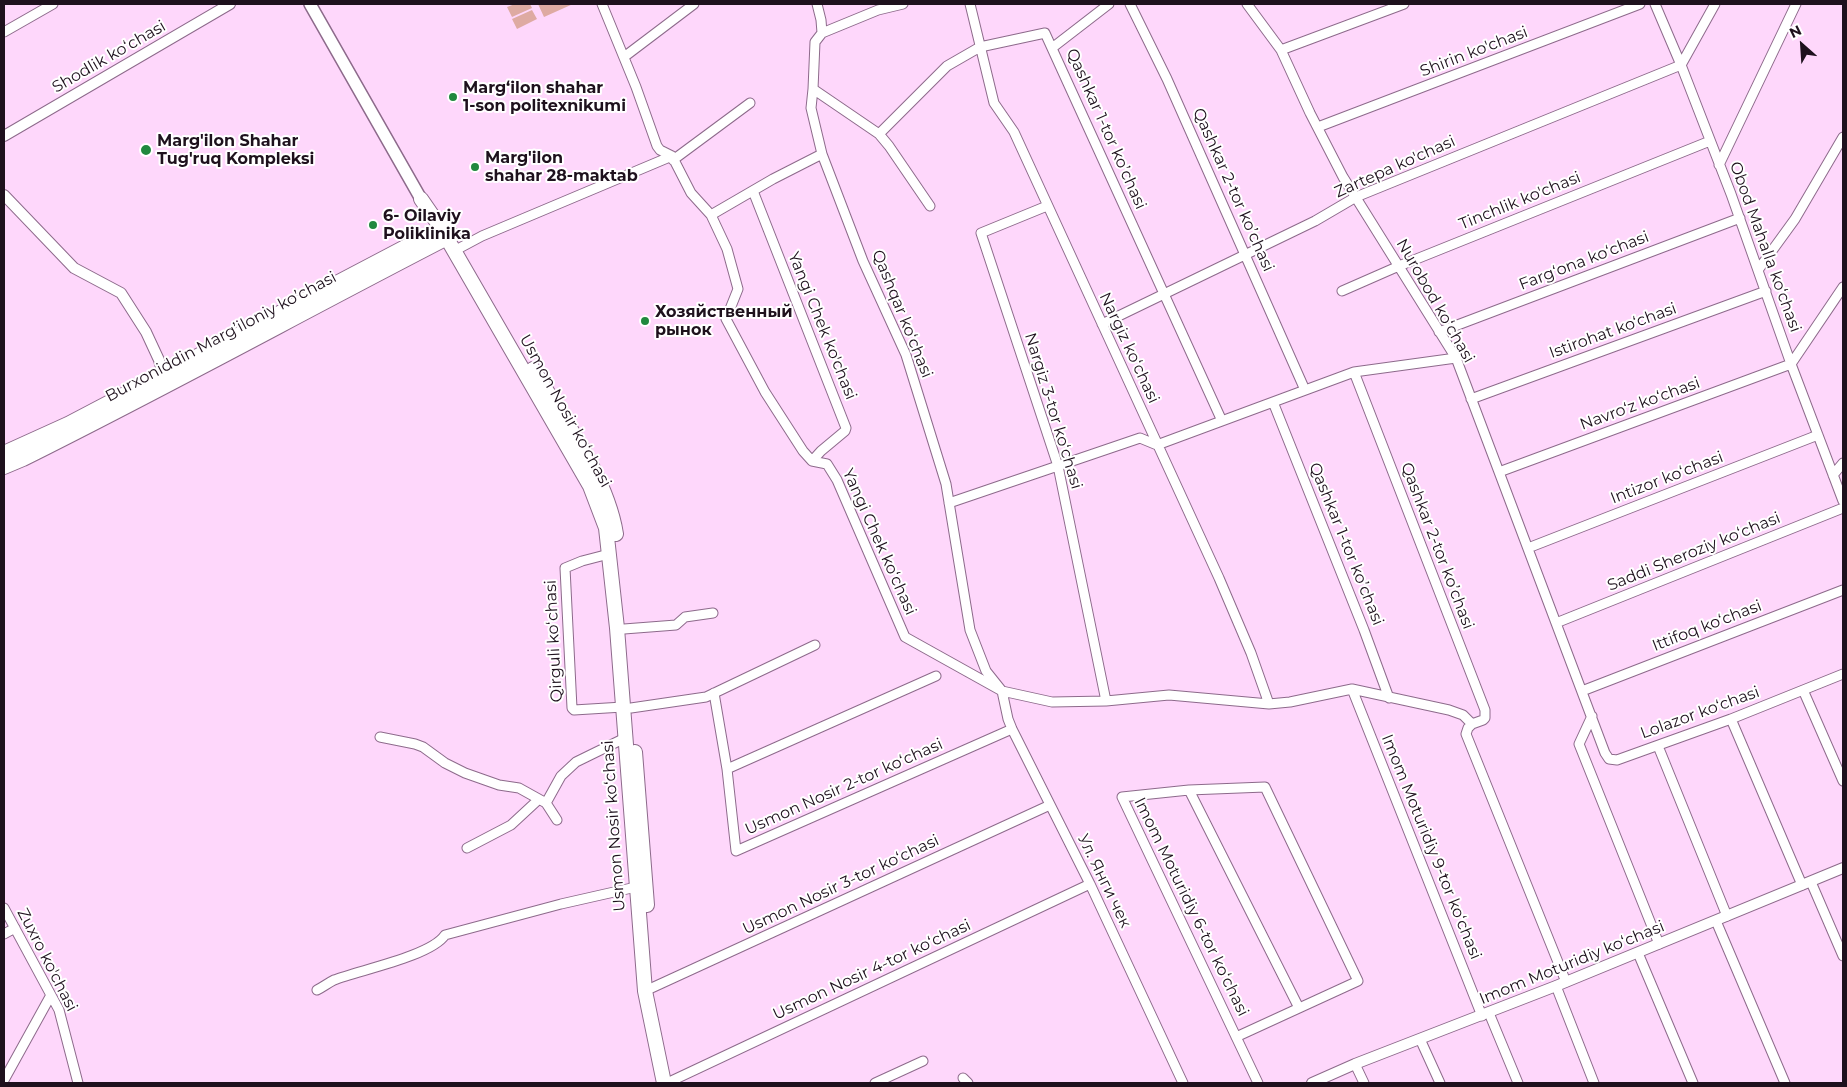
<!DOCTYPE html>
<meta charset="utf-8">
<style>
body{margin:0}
#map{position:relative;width:1847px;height:1087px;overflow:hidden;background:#fed7fb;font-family:Montserrat,sans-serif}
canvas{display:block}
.frame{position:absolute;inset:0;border:5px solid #1e111d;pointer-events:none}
.north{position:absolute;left:1777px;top:20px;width:50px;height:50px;-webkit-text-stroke:4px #fff;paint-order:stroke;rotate:334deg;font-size:14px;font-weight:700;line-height:20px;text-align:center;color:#1e111d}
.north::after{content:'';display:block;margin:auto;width:18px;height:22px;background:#1e111d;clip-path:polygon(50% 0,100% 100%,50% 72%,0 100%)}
</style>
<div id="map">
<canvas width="1847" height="1087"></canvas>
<div class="frame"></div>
<div class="north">N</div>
</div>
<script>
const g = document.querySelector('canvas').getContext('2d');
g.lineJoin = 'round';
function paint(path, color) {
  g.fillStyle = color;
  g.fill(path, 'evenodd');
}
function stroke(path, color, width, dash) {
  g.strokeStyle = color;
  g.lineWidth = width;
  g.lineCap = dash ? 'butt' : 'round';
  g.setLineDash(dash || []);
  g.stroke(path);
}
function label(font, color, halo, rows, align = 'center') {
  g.font = font + ' Montserrat,sans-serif';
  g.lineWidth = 4;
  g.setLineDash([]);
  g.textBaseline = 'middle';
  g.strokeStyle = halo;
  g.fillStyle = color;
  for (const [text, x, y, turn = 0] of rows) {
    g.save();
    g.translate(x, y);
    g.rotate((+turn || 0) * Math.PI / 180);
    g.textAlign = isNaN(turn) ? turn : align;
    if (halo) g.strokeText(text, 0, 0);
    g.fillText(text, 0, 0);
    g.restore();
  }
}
const green = new Path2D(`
 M515,4H530L532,8L512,17L507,7Z
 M538,4H573L544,17Z
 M532,10L537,19L517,29L512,19Z`);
const minor = new Path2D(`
 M602,4L636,87L657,146L660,150L672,156L691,193L711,215L727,249L738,289L726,319L765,392L803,451L812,461L827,464L837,480L905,637L1002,691L1052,702L1106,701L1169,695L1269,704L1290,702L1352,689L1449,710L1463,715L1472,724
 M817,4L821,20L822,33L815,42L813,89L811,108L822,154L863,261L906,355L946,484L970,630L986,671L1002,691L1008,719L1012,729L1090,884L1183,1083
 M970,4L994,103L1014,132L1219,578L1251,653L1269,704
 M1130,4L1167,79L1305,390
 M1247,4L1281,50L1310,113L1343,177L1456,358L1605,753L1609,759L1617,760L1731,719L1843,674
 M1655,4L1681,65L1731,194L1791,364L1843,501
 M4,32L53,4
 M822,33L878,10L903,4
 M1052,48L1109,4
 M1281,50L1404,4
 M624,57L694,4
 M813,89L879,134L947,66L980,47L1045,33L1222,421
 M1318,127L1640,4
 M879,134L889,146L930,206
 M673,160L750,103
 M1719,165L1796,4
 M753,191L846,428L845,431L821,451L812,461
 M1047,206L981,233L1058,466L1106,701
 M711,215L773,179L822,154
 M454,251L482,236L672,156
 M1758,270L1795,219L1843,137
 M1342,291L1399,266L1710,141
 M1102,324L1315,221L1356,197L1681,65L1715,4
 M1439,332L1740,218
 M1354,372L1485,710V718L1483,720L1472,724
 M1471,399L1766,291
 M1273,402L1364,630L1389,698
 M1499,472L1791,364L1843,287
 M1833,475L1843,463
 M949,503L1140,438L1157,445L1354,372L1456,358
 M1528,548L1818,435
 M609,554L582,561L565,568L572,708L574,710L623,707
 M1556,623L1843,508
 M624,629L676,625L685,617L713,613
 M1352,689L1482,1016
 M1803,690L1843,781
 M1582,691L1843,590
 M714,693L727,769L736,851L1012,729
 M631,708L706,697L815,645
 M1592,716L1579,744L1659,944
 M1731,719L1802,885
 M1472,724L1468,728L1466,734L1566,982
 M380,737L415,744L423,747L445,763L465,773L499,785L519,788L546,803L561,776L576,762L625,738
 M1658,746L1727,916
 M727,769L936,676
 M1189,790L1299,1008
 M546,803L557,820
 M467,848L511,825L538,800
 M1811,882L1843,956
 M4,908L59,1010L78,1083
 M1716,921L1785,1083
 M4,934L15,928
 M1638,953L1693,1083
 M1556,986L1594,1083
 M317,990C323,987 328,983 334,980C360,970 431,956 445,935L561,904L636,887
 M645,991L1050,805
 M1489,1013L1518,1083
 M1236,1037L1358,981L1265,787L1189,790L1122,797L1258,1083
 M1420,1039L1440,1083
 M1355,1064L1364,1083
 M963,1078L968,1083
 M4,1080L51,995
 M667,1083L1090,884
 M875,1083L923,1061`);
const tertiary = new Path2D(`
 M4,136L230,4
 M4,195L74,268L121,293L146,332L159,360L163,374
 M1312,1083L1355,1064L1556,986L1843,868`);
const secondary = new Path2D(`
 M310,4L421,199`);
const primary = new Path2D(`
 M421,199L441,228L590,486L606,528L617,628L645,991L664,1083
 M533,369C563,418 607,477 616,534
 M4,453L68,424L447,225
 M4,467L23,459C168,387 309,309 453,235
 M635,752L647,905`);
const markers = [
 [453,97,5,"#20883e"],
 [146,150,6,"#20883e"],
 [475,167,5,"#20883e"],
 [373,225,5,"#20883e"],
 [645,321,5,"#20883e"]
];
const streetNames = [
 ["Shirin ko'chasi",1474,52,-21],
 ["Shodlik koʻchasi",109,57,-30],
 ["Qashkar 1-tor koʼchasi",1106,129,66],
 ["Zartepa ko'chasi",1395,167,-24],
 ["Qashkar 2-tor koʼchasi",1233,190,66],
 ["Tinchlik ko'chasi",1520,201,-22],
 ["Obod Mahalla ko‘chasi",1765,247,70],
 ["Farg‘ona ko‘chasi",1584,261,-21],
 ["Nurobod koʻchasi",1435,301,60],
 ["Qashqar koʻchasi",902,314,68],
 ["Yangi Chek ko'chasi",822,326,68],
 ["Istirohat ko‘chasi",1613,331,-20],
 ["Burxoniddin Marg’iloniy ko’chasi",221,337,-28],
 ["Nargiz koʻchasi",1129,348,65],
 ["Navro‘z ko‘chasi",1640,404,-20],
 ["Usmon Nosir ko‘chasi",565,411,61],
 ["Nargiz 3-tor koʻchasi",1053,411,73],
 ["Intizor koʻchasi",1667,478,-21],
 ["Yangi Chek koʻchasi",879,542,66],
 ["Qashkar 1-tor koʼchasi",1346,544,68],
 ["Qashkar 2-tor koʼchasi",1437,546,69],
 ["Saddi Sheroziy koʻchasi",1694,552,-22],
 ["Ittifoq ko‘chasi",1707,626,-21],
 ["Qirguli koʻchasi",554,641,-93],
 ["Lolazor ko‘chasi",1700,713,-20],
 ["Usmon Nosir 2-tor koʻchasi",844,787,-24],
 ["Usmon Nosir ko‘chasi",614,826,-94],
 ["Imom Moturidiy 9-tor koʻchasi",1431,847,68],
 ["Ул. Янги чек",1104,881,64],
 ["Usmon Nosir 3-tor koʻchasi",841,885,-25],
 ["Imom Moturidiy 6-tor koʻchasi",1191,907,64],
 ["Zuxro ko'chasi",47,960,63],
 ["Imom Moturidiy koʻchasi",1572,963,-22],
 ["Usmon Nosir 4-tor koʻchasi",872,970,-25]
];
const poiNames = [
 ["Margʻilon shahar",463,88],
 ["1-son politexnikumi",463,106],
 ["Marg'ilon Shahar",157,141],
 ["Tug'ruq Kompleksi",157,159],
 ["Marg'ilon",485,158],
 ["shahar 28-maktab",485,176],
 ["6- Oilaviy",383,216],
 ["Poliklinika",383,234],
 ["Хозяйственный",655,312],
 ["рынок",655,330]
];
paint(green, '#deaaa2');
stroke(minor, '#8d6a8b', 11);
stroke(tertiary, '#8d6a8b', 12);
stroke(secondary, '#8d6a8b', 14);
stroke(primary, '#8d6a8b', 16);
stroke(minor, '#fff', 9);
stroke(tertiary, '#fff', 10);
stroke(secondary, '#fff', 11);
stroke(primary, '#fff', 14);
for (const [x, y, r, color] of markers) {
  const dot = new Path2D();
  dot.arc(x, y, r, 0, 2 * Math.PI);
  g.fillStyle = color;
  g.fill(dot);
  stroke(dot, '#fff', 2);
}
label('16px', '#1e111d', '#fff', streetNames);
label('bold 16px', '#1e111d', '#fff', poiNames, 'left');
</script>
